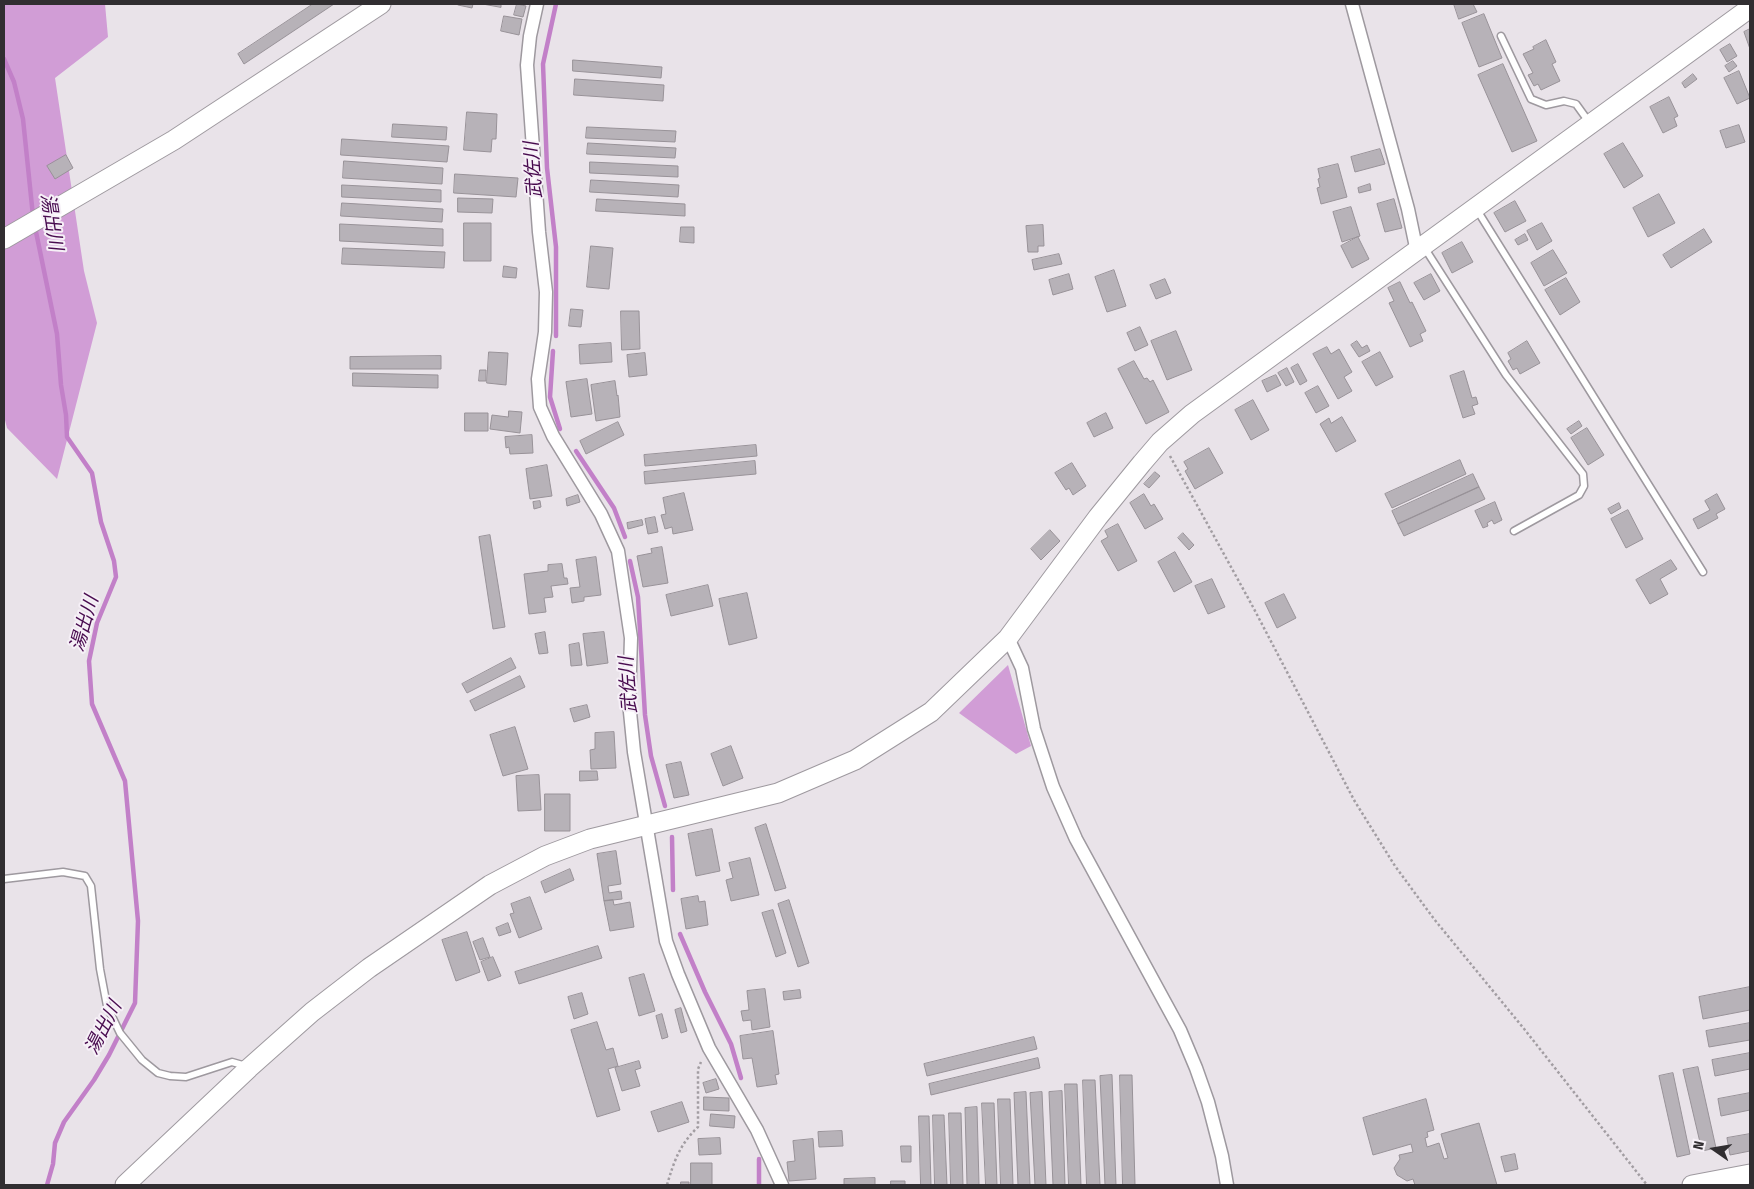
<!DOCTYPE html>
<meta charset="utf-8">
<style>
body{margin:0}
#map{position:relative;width:1754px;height:1189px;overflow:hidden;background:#e9e3e9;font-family:"Fira Sans Condensed",sans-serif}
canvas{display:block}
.frame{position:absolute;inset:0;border:5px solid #312e31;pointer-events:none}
.north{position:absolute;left:1689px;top:1124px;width:50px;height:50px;-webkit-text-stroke:4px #f6f0f7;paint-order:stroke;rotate:283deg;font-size:14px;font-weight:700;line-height:20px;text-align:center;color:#312e31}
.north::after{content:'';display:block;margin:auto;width:18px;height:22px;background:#312e31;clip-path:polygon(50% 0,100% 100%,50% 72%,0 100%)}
</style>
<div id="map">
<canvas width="1754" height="1189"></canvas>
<div class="frame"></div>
<div class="north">N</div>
</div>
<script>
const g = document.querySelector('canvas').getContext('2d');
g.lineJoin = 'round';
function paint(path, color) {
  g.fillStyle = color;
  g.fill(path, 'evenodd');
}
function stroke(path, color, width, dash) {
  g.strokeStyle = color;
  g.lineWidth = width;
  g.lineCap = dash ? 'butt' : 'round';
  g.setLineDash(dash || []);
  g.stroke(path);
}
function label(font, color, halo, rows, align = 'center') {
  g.font = font + ' "Fira Sans Condensed","Noto Sans JP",sans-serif';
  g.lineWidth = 4;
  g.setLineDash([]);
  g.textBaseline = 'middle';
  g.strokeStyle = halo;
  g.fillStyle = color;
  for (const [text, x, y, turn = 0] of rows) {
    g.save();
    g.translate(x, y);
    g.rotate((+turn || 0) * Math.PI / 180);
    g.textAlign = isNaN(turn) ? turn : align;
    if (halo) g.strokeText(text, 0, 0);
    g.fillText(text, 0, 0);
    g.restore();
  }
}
const green = new Path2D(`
 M4,4H105L108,37L55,78L84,271L97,323L57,479L7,428L4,416Z
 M1008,665L1031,746L1016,754L959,713Z`);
const stream = new Path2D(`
 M4,59L14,82L23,119L33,216
 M35,227L57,334L61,385L66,415L67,437L92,473L101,522L114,561L116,577L97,623L89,661L92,704L125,781L138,921L135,1003L109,1055L94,1080L64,1122L55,1143L53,1164L47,1185
 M556,336V247L547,168L543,64L556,4
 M553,351L550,397L560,429
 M576,451L614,508L625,537
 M630,561L638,597L645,715L651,756L665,806
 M672,837L673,890
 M680,934L705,992L731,1044L741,1078
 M759,1185V1159`);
const building = new Path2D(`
 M313,4H334L244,64L238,54Z
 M458,4H473L472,8L458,5Z
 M483,4H501V7Z
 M517,4L526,6L523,17L514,15Z
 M1454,4H1473L1477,12L1459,19Z
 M1484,14L1502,58L1479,67L1462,23Z
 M504,16L522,19L519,35L501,31Z
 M1750,29V49L1744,32Z
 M1546,40L1556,62L1552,64L1560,81L1541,90L1538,84L1534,86L1528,75L1533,73L1523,54L1534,49L1533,47Z
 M1730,44L1737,56L1727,62L1720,50Z
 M573,60L662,67L661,78L573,71Z
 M1733,61L1737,66L1729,72L1725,66Z
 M1503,64L1537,141L1512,152L1478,75Z
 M1739,71L1750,98L1737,104L1724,78Z
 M1693,74L1697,79L1685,88L1682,83Z
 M575,79L664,85L663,101L574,95Z
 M1669,97L1678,116L1674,118L1677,126L1663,133L1650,107Z
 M467,112L497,114L496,139H492L491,152L464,150Z
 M393,124L447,127L446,140L392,137Z
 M1739,125L1745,142L1726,148L1720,131Z
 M587,127L676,131L675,142L586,138Z
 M342,139L449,146L447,162L341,155Z
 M588,143L676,148L675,158L587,154Z
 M1623,143L1643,176L1624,188L1604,154Z
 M1380,149L1385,164L1355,172L1351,157Z
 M66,155L73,168L55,179L47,166Z
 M344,161L443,168L442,184L343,178Z
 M590,162L678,166V177L590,173Z
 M1338,164L1347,197L1321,204L1317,188L1320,187L1318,179L1320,178L1318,169Z
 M455,174L518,178L516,197L454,193Z
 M591,180L679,185L678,197L590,192Z
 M1370,184L1371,190L1359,193L1358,188Z
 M342,185L441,190V202L342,197Z
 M1659,194L1675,223L1648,237L1633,208Z
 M458,198L493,199L492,213L458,212Z
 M597,199L685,204V216L596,211Z
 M1394,199L1402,228L1385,232L1377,204Z
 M1515,201L1526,221L1505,232L1494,213Z
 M342,203L443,209L442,222L341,216Z
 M1351,207L1360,236L1342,242L1333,212Z
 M464,223H491V261H464Z
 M1542,223L1552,241L1537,250L1527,231Z
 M340,224L443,229V246L340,241Z
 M1043,225L1044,246H1038V252H1028L1026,226Z
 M681,227H694V243L680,242Z
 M1704,229L1712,242L1671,268L1663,255Z
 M1525,234L1528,240L1518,245L1515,240Z
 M1358,237L1369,259L1352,268L1341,246Z
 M1462,242L1473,262L1452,273L1442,253Z
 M591,246L613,248L609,289L587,287Z
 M343,248L445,252L444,268L342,264Z
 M1553,250L1567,273L1544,286L1531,263Z
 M1059,254L1062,264L1034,270L1032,260Z
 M504,266L517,268L516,278L503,277Z
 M1114,270L1126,306L1107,312L1095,277Z
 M1069,274L1073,289L1053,295L1049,280Z
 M1431,274L1440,291L1424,300L1414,283Z
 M1566,278L1580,302L1560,315L1545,290Z
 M1165,279L1171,293L1156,299L1150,285Z
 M1400,282L1410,303L1412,302L1426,331L1420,334L1423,341L1410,347L1389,303L1394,301L1388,288Z
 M571,309L583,310L581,327L569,326Z
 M621,311H639L640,349L622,350Z
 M1140,327L1148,345L1135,351L1127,333Z
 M1176,331L1192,370L1167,380L1151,341Z
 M1357,341L1362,348L1367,345L1370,351L1359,357L1351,345Z
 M1527,341L1540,363L1520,374L1517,368L1513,370L1508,361L1511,359L1508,353Z
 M611,343L612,362L580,364L579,345Z
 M1327,347L1331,354L1339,349L1352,372L1344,377L1352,391L1338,399L1313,354Z
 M489,352L508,353L506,385L487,383Z
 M1380,352L1393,377L1376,386L1362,362Z
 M645,353L647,375L629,377L627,355Z
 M441,356V369H350V357Z
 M1134,361L1144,379L1147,378L1150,382L1153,380L1169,412L1146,424L1118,369Z
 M1298,364L1307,381L1300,385L1291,368Z
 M1287,368L1294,382L1286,386L1278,373Z
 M480,370H486V381H479Z
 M1464,371L1472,398L1476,397L1478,404L1472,406L1475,414L1463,418L1450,376Z
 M353,373L438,375V388L353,386Z
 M1276,375L1281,385L1267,392L1262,381Z
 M587,379L592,414L571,417L566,382Z
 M615,381L617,396L618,395L620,417L596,421L591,385Z
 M1318,386L1329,406L1316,413L1305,393Z
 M1253,400L1269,430L1251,440L1235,410Z
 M509,411L522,412L520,433L490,429L492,415L508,417Z
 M465,413H488V431H465Z
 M1106,413L1113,428L1094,437L1087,423Z
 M1342,417L1356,441L1336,452L1320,424L1329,418L1331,423Z
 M1579,421L1582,426L1571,434L1567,429Z
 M618,422L624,435L586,454L580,441Z
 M1587,428L1604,455L1588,465L1571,438Z
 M532,435L533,453L510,454L509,447L506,448L505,437Z
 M756,445L757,456L645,466L644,455Z
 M1209,448L1223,473L1195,489L1185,471L1188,469L1184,462Z
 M1460,460L1466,474L1392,508L1385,494Z
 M755,461L756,474L645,484L644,472Z
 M1072,463L1086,486L1073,495L1069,488L1066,490L1055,473Z
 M547,465L552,496L530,499L526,469Z
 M1155,472L1160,476L1149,488L1144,484Z
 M1473,474L1479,487L1398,524L1392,511Z
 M1479,487L1485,499L1404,536L1398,524Z
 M684,493L693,530L673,534L672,527L665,529L661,515L666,514L663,498Z
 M1144,494L1151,506L1154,504L1163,519L1145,529L1130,503Z
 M1717,494L1725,509L1716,514L1718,518L1698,529L1693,519L1710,510L1705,501Z
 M578,495L580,502L567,506L566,499Z
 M540,501L541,507L534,509L533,502Z
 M1495,502L1502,520L1494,524L1492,520L1487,523L1488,526L1483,528L1475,511Z
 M1619,503L1621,508L1611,514L1608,509Z
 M1628,510L1643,539L1626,548L1611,519Z
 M655,517L658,532L648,534L645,519Z
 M642,520L643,525L628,529L627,523Z
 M1118,524L1137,561L1118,571L1101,541L1108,537L1105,531Z
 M1050,530L1060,541L1041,560L1031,549Z
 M1183,533L1194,545L1189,550L1178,538Z
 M490,535L505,627L493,629L479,537Z
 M662,547L668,583L643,587L637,556L652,553L651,549Z
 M1175,552L1192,582L1174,592L1158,562Z
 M596,557L601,595L584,597V601L572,603L570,588L580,587L576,560Z
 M1671,560L1677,569L1660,579L1668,594L1650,604L1636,580Z
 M562,564L564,578H567L568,584L551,586L553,597L544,598L546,612L529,614L524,574L548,571V565Z
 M1212,579L1225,607L1208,614L1195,586Z
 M708,585L713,606L671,616L666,595Z
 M747,593L757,638L729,645L719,599Z
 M1284,594L1296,618L1277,628L1265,603Z
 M545,632L548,653L539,654L535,634Z
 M604,632L608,663L587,666L583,634Z
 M579,643L582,665L571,666L569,645Z
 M511,658L516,668L467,693L462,684Z
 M520,676L525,687L475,711L470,701Z
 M587,705L590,717L574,722L570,709Z
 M515,727L528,769L503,776L490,735Z
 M614,732L616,768L591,769L590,750L595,749V733Z
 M731,746L743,778L723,786L711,754Z
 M681,762L689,795L674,798L666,765Z
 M580,771H597L598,780L580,781Z
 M539,775L541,810L518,811L516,776Z
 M545,794H570V831H545Z
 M766,824L786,888L775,891L755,828Z
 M712,829L720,871L696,876L688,834Z
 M616,851L621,884L608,886L609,893L621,891L622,899L604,901L597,854Z
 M750,858L759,895L731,901L726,880L733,878L729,863Z
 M570,869L574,880L545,893L541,882Z
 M698,896L699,902L705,901L708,925L686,929L681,899Z
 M530,897L542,929L519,938L510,914L514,913L511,904Z
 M613,900L614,905L630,902L634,927L610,931L604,901Z
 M789,900L809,963L798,967L778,904Z
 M773,910L786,953L776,957L762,913Z
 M508,923L511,932L499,936L496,928Z
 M467,932L480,972L456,981L442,940Z
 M483,938L490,957L480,960L473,942Z
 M598,946L602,958L519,984L515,972Z
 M493,957L501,976L488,981L481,962Z
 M644,974L655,1011L639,1016L629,978Z
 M1750,987V1010L1703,1019L1699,997Z
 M765,989L770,1027L752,1030L751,1020L743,1021L741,1011L749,1010L747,991Z
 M800,990L801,998L784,1000L783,992Z
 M582,993L588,1014L574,1019L568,997Z
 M681,1008L687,1031L681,1033L675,1010Z
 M662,1014L668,1037L662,1039L656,1016Z
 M597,1022L606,1050L613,1048L618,1066L608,1069L620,1110L597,1117L571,1030Z
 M1750,1023V1040L1709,1047L1706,1031Z
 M773,1031L779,1074L775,1075L777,1084L757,1087L752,1058L743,1059L740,1036Z
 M1034,1037L1037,1049L927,1076L924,1064Z
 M1750,1053V1069L1715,1076L1712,1060Z
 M1038,1058L1040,1068L931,1095L929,1084Z
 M639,1061L641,1068L635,1070L640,1086L622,1091L615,1068Z
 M1698,1067L1716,1148L1702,1151L1683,1070Z
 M1673,1073L1690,1154L1677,1157L1659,1076Z
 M1112,1075L1116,1185H1105L1100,1076Z
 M1120,1075H1132L1135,1185H1123Z
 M716,1079L719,1089L706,1093L703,1083Z
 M1083,1080H1095L1100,1185H1087Z
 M1065,1084H1077L1081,1185H1069Z
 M1062,1091L1065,1185H1053L1049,1092Z
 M1026,1092L1030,1185H1018L1014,1093Z
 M1042,1092L1046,1185H1035L1030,1093Z
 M1750,1093V1110L1721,1116L1718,1099Z
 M704,1097L729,1098V1111L704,1110Z
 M998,1099H1010L1013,1185H1001Z
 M1426,1099L1434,1130L1427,1132L1428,1137L1425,1138L1427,1147L1439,1143L1444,1159L1448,1158L1441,1134L1479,1123L1497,1185H1415L1413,1179L1407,1181L1397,1175L1394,1168L1400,1159L1399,1155L1413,1152L1411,1144L1373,1155L1363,1118Z
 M682,1102L689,1122L658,1132L651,1112Z
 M982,1103H994L997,1185H986Z
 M977,1107L979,1185H967L965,1108Z
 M949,1113H961L963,1185H951Z
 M711,1114L735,1116L734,1128L710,1126Z
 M933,1115H944L947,1185H935Z
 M919,1116H929L931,1185H921Z
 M842,1131L843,1146L819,1147L818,1132Z
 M1750,1134V1151L1730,1155L1727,1138Z
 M720,1138L721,1154L699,1155L698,1139Z
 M813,1139L816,1179L789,1181L787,1162L795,1161L793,1141Z
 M901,1146H911V1162H902Z
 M1515,1154L1518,1169L1505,1172L1501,1157Z
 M691,1163H712V1185H691Z
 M875,1178V1185H844V1179Z
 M891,1181H905V1185H891Z
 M681,1182H689V1185H681Z`);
const path = new Path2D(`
 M1170,456L1253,607L1354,800L1395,866L1434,919L1525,1030L1647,1185
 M667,1185C674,1161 680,1144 698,1127V1069L701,1062`);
const lane = new Path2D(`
 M1501,36L1531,99L1546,105L1564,101L1576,104L1589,122
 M1477,210L1703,572
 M1424,247L1506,375L1583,474L1584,486L1579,495L1514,531
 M4,879L63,872L85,876L91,886L100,969L107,1006L120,1033L142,1060L158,1073L170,1076L186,1077L232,1062L246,1066`);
const street = new Path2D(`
 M537,4L530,36L527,65L539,232L546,292L545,332L538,379L540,407L553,436L601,514L618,551L631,638L629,702L634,752L666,941L678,974L709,1048L757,1130L782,1185
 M1352,4L1408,209L1417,252
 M1008,638L1022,668L1034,729L1053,787L1076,839L1180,1030L1196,1068L1208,1102L1222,1156L1227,1185`);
const secondary = new Path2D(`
 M4,239L174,140L381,4
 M125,1185L249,1068L312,1012L369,968L490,885L545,856L590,839L778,793L855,760L931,712L1008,638L1098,517L1142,463L1160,442L1192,414L1750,8
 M1692,1185L1750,1174`);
const waterNames = [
 ["武佐川",534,170,-94],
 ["湯出川",51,222,81],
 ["湯出川",85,624,-74],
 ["武佐川",629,685,-94],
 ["湯出川",104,1028,-63]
];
paint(green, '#d19dd6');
stroke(stream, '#c280c8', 4.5);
paint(building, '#b7b2b8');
stroke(building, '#989298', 1);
stroke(lane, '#9e999f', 9);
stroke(street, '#9e999f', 15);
stroke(secondary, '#9e999f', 21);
stroke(path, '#a29da2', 2.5, [2.5, 2.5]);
stroke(lane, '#fff', 6);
stroke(street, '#fff', 12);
stroke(secondary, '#fff', 19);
label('italic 19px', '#480b4f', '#f6f0f7', waterNames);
</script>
